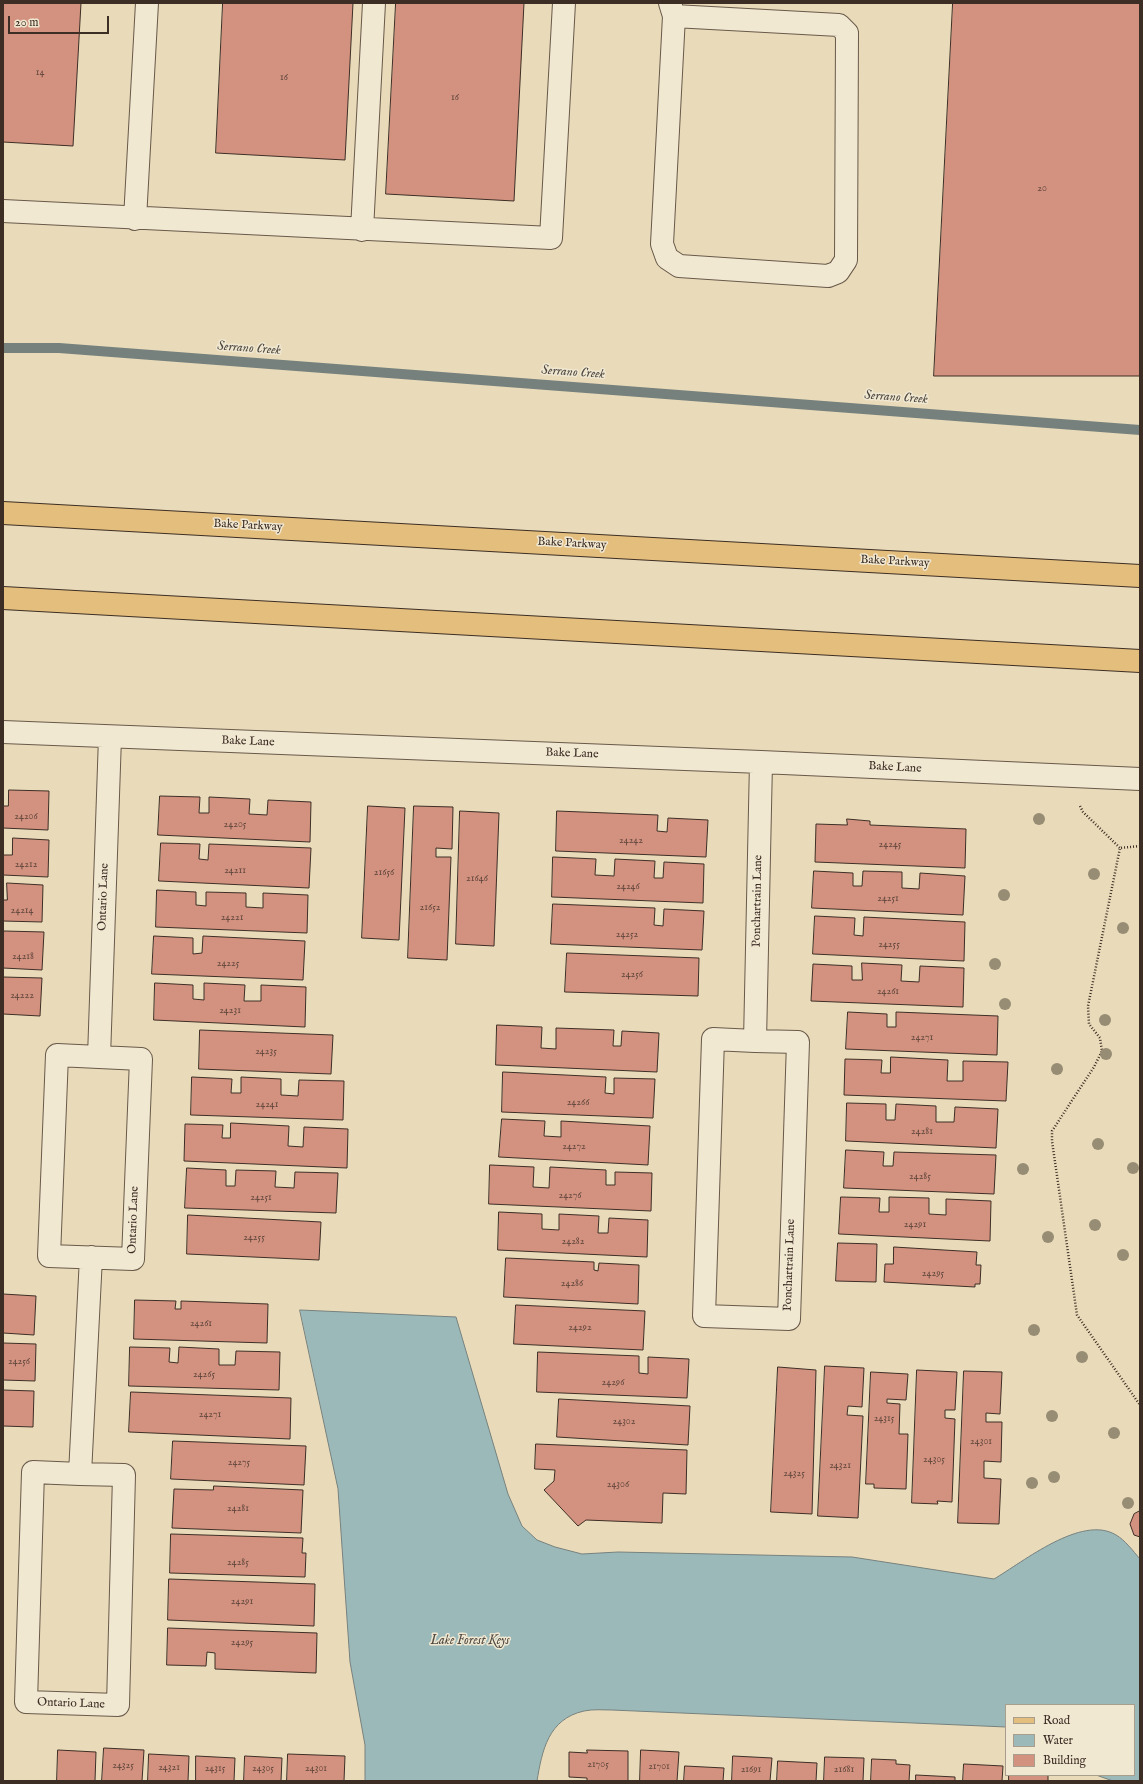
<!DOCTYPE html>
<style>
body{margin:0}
#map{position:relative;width:1143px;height:1784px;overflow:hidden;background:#e9dbb9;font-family:"IM FELL English",serif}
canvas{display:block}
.frame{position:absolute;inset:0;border:4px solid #3d2e25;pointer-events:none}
.legend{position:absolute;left:1005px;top:1704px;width:130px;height:72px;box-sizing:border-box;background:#f1e8d2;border:1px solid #a99e8d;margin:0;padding:5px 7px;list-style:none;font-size:12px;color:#3d2e25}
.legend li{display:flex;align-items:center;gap:8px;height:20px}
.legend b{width:20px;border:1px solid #a99e8d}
.scale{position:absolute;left:8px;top:16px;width:101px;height:18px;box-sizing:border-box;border:2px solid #3d2e25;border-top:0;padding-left:5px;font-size:12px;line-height:14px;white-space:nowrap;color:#3d2e25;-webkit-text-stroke:3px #f1e8d2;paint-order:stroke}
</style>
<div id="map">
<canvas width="1143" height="1784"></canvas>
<div class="frame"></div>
<ul class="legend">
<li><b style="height:5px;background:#e4be7c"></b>Road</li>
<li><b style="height:11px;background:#9cb9ba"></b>Water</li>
<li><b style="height:11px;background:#d39280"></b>Building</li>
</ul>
<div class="scale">20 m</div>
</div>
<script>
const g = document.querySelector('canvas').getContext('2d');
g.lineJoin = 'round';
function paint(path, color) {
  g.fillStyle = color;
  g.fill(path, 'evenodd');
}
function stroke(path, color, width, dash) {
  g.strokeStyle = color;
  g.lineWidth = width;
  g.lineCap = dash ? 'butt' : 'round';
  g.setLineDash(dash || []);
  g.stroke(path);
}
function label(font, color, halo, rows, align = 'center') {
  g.font = font + ' "IM FELL English",serif';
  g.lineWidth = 3;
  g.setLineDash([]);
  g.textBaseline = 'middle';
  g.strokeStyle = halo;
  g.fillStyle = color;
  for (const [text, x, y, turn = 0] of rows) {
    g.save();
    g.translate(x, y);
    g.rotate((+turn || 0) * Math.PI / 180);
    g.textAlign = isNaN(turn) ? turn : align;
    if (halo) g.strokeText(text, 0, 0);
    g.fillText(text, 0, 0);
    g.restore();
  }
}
const water = new Path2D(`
 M300,1310L456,1317L508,1494L522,1526L537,1540L555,1547L582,1554L618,1552L852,1557L994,1579C1023,1562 1082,1514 1116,1535C1125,1540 1133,1551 1140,1559V1781H1113L1096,1775H1134V1705H1006V1727L612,1710C603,1710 593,1709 584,1711C548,1719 542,1751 537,1781H365V1745L350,1662L338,1489Z`);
const stream = new Path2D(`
 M3,348H59L1140,430`);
const building = new Path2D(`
 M3,3H81L73,146L3,142Z
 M223,3H353L345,160L216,153Z
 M396,3H524L514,201L386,194Z
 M953,3H1140V376H934Z
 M9,790L49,791L48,830L3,828V806H8Z
 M160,796L200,797L199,813H209V797L250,799L249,814L267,815L268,800L311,802L310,842L158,835Z
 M368,806L405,808L399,940L362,938Z
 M414,806L453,807L452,849L436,848V857H451L447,960L408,958Z
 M460,811L499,813L494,946L456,944Z
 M557,811L658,815L657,831L667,832L668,818L708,820L706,857L556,851Z
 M847,819L870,821V825L966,829L965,868L815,862L816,824L847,825Z
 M13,838L49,840L48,877L3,875V855H12Z
 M161,843L200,844L199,859L208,860L209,844L311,848L309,888L159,881Z
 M553,857L596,859L595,875L614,876L615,859L655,861L654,878H663L664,862L704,864L703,903L552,897Z
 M814,871L853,873V886H862L863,871L902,872V888L919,889L920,873L965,876L963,915L812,908Z
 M7,883L43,885L42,922L3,921V900H7Z
 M157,890L196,892V905L206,906V892L246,893V907L263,908V893L308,895L307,933L156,927Z
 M553,904L655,908L654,925L663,926L664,909L704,911L702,950L551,944Z
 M815,916L855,918L854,935L863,936L864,917L965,922L964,961L813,954Z
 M4,931L44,932L42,970L3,968Z
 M154,936L193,938V954L202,953L203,936L305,941L303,980L152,974Z
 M567,953L699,958L698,996L565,992Z
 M862,963L902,965L901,981L919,982L920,966L964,968L963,1007L811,1001L813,964L852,966V980H862Z
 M3,977L42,978L40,1016L3,1014Z
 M155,983L193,985V999L204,1000V983L245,985L244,1001H261V985L306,987L305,1027L154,1020Z
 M848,1012L887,1014V1027H896V1012L998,1016L997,1055L846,1049Z
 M497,1025L542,1027L541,1048L556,1049V1028L614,1030L613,1046H621L622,1031L659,1033L657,1072L496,1065Z
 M200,1030L333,1035L331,1074L199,1069Z
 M891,1057L948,1060L947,1081H963V1061L1008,1062L1006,1101L844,1095L845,1059L882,1060L881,1073H890Z
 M503,1072L606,1077L605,1093L614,1094V1078L655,1079L653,1118L502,1112Z
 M192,1077L232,1079L231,1093H241V1077L281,1079V1095L298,1096L299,1080L344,1081L343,1120L191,1115Z
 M847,1103L886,1104V1120H895L896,1104L936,1106V1122H954L955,1107L998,1109L996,1148L846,1141Z
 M502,1119L545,1121L544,1136L561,1137V1121L650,1126L648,1165L499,1157Z
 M231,1123L289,1126L288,1146L303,1147L304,1127L348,1129L347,1168L184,1161L185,1124L223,1125L222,1138H230Z
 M846,1150L884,1152L883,1166H893L894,1152L996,1155L994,1194L844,1188Z
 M490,1165L534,1167L533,1187L549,1188L550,1167L606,1170V1185H615V1172L652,1173L651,1211L489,1204Z
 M187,1168L226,1170V1186H235L236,1170L276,1171L275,1187L294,1188L295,1172L338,1173L336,1213L185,1208Z
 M841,1197L880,1198L879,1212H889V1197L929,1198V1214L946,1215V1199L991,1201L990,1241L839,1234Z
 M499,1212L542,1214V1229L559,1230V1214L599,1216L598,1233H608L609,1218L648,1220L647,1257L498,1250Z
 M188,1215L321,1222L319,1260L187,1254Z
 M838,1243L877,1244L876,1282L836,1281Z
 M894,1247L977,1252L976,1265H981L980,1284H975V1287L884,1282L885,1264H893Z
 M506,1258L594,1262V1270L598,1271L599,1263L639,1265L638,1304L504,1297Z
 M3,1294L36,1296L34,1335L3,1333Z
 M135,1300L176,1301L175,1309H181V1301L268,1304L267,1343L134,1339Z
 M516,1305L645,1311L643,1350L514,1344Z
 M3,1343L36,1344L35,1381L3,1380Z
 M130,1347L170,1348L169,1362L178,1363L179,1347L219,1349V1365H235L236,1351L280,1352L279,1390L129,1386Z
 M538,1352L639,1356V1373L648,1374V1357L689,1359L687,1398L537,1392Z
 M825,1366L864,1368L862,1407L848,1406L847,1415L863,1416L858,1518L818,1516Z
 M778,1367L816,1370L812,1514L771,1512Z
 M917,1370L957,1372L955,1410H945V1418L955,1419L952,1502L937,1501L938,1504L912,1503Z
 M964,1371L1002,1372L1000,1414L986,1413V1422H1002L1001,1462L984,1461V1478L1001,1479L999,1524L958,1523Z
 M871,1372L908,1374L906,1400L887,1399V1403L900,1404L899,1434H908L906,1489L874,1488V1484H866Z
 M3,1390L34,1391L33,1427L3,1426Z
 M131,1392L291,1398L290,1439L129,1432Z
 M559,1399L690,1406L688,1445L557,1437Z
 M173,1441L306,1446L304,1485L171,1479Z
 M536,1444L687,1450L686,1494L663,1493L662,1523L586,1520L578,1526L544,1490L554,1481L555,1470L535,1469Z
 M214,1486L303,1490L301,1533L172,1528L174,1489L213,1490Z
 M1140,1511V1537L1134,1535L1130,1524L1134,1514Z
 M171,1534L303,1538L302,1553H306L305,1577L170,1573Z
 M169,1579L315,1584L314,1626L168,1620Z
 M168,1628L317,1633L316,1673L215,1669V1653L207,1652L206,1666L167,1665Z
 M104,1748L144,1750L142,1781H102Z
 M58,1750L96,1752L95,1781H57Z
 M587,1750L628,1751V1781H587V1778L569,1777V1752L587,1753Z
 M641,1750L679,1752L677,1781H640Z
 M149,1754L189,1756L188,1781H148Z
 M288,1754L345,1756L344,1781H287Z
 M196,1756L235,1758L234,1781H196Z
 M245,1756L282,1758L281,1781H244Z
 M733,1756L772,1758L770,1781H732Z
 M825,1757L864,1758L863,1781H824Z
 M872,1759L896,1760V1764L910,1765L909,1781H871Z
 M778,1761L817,1763L816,1781H777Z
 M964,1764L1003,1766L1002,1781H963Z
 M685,1766L724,1768L723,1781H684Z
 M916,1775L955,1777V1781H916Z
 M1009,1775H1048V1781H1009Z`);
const path = new Path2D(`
 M1080,806L1083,812L1120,848
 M1140,846L1120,848L1088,1006L1089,1024L1100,1038L1102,1051L1094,1067L1052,1131V1141L1077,1315L1140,1405`);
const minor = new Path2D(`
 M670,3L674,16L662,244L667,258L679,266L828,276L838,272L846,260L847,33L839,25L674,16
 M3,211L551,238L564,3
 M135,219L147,3
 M362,230L374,3
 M3,732L761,762L1140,779
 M755,1041L798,1042L789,1319L704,1316L713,1039L755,1041L761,762
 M99,1057L141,1059L133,1259L49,1256L57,1055L99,1057L110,737
 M80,1474L124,1475L118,1705L26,1702L33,1472L80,1474L91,1257`);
const major = new Path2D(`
 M3,513L1140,576
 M3,598L1140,661`);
const trees = [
 [1039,819],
 [1094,874],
 [1004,895],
 [1123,928],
 [995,964],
 [1005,1004],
 [1105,1020],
 [1106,1054],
 [1057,1069],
 [1098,1144],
 [1133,1168],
 [1023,1169],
 [1095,1225],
 [1048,1237],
 [1123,1255],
 [1034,1330],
 [1082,1357],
 [1052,1416],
 [1114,1433],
 [1054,1477],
 [1032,1483],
 [1128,1503]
];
const numberNames = [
 ["14",40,73],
 ["16",284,78],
 ["16",455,98],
 ["20",1042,189],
 ["24206",26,817],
 ["24205",235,825],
 ["24242",631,841],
 ["24245",890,845],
 ["24212",26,865],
 ["24211",235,871],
 ["21656",384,873],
 ["21646",477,879],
 ["24246",628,887],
 ["24251",888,899],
 ["21652",430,908],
 ["24214",22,911],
 ["24221",232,918],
 ["24252",627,935],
 ["24255",889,945],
 ["24218",23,957],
 ["24225",228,964],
 ["24256",632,975],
 ["24261",888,992],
 ["24222",22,996],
 ["24231",230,1011],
 ["24271",922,1038],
 ["24235",266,1052],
 ["24266",578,1103],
 ["24241",267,1105],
 ["24281",922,1132],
 ["24272",574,1147],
 ["24285",920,1177],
 ["24276",570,1196],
 ["24251",261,1198],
 ["24291",915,1225],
 ["24255",254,1238],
 ["24282",573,1242],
 ["24295",933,1274],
 ["24286",572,1284],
 ["24261",201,1324],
 ["24292",580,1328],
 ["24256",19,1362],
 ["24265",204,1375],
 ["24296",613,1383],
 ["24271",210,1415],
 ["24315",884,1419],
 ["24302",624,1422],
 ["24301",981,1442],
 ["24305",934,1460],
 ["24275",239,1463],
 ["24321",840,1466],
 ["24325",794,1474],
 ["24306",618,1485],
 ["24281",238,1509],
 ["24285",238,1563],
 ["24291",242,1602],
 ["24295",242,1643],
 ["21705",598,1765],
 ["24325",123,1766],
 ["21701",659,1767],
 ["24321",169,1768],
 ["24315",215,1769],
 ["24305",263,1769],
 ["24301",316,1769],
 ["21691",751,1770],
 ["21681",844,1770]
];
const streetNames = [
 ["Bake Parkway",248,526,3],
 ["Bake Parkway",572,544,3],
 ["Bake Parkway",895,562,3],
 ["Bake Lane",248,742,2],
 ["Bake Lane",572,754,2],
 ["Bake Lane",895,768,3],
 ["Ontario Lane",104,897,-88],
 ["Ponchartrain Lane",758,901,-89],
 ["Ontario Lane",134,1220,-88],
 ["Ponchartrain Lane",790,1265,-88],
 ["Ontario Lane",71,1704,2]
];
const waterNames = [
 ["Serrano Creek",249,349,4],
 ["Serrano Creek",573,373,4],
 ["Serrano Creek",896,398,4],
 ["Lake Forest Keys",470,1641]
];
paint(water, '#9cb9ba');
stroke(water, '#76817e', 1);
stroke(stream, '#76817e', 10);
paint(building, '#d39280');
stroke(building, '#3d2e25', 1);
stroke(minor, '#68594a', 24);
stroke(major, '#3d2e25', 24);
stroke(path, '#3d2e25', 2.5, [1, 2]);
stroke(minor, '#f1e8d2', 22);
stroke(major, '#e4be7c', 22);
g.fillStyle = '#978c74';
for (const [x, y] of trees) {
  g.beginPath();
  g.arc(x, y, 6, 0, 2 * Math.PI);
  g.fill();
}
label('10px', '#62473c', null, numberNames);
label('12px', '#3d2e25', '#f1e8d2', streetNames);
label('italic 13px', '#504a43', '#f1e8d2', waterNames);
</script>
